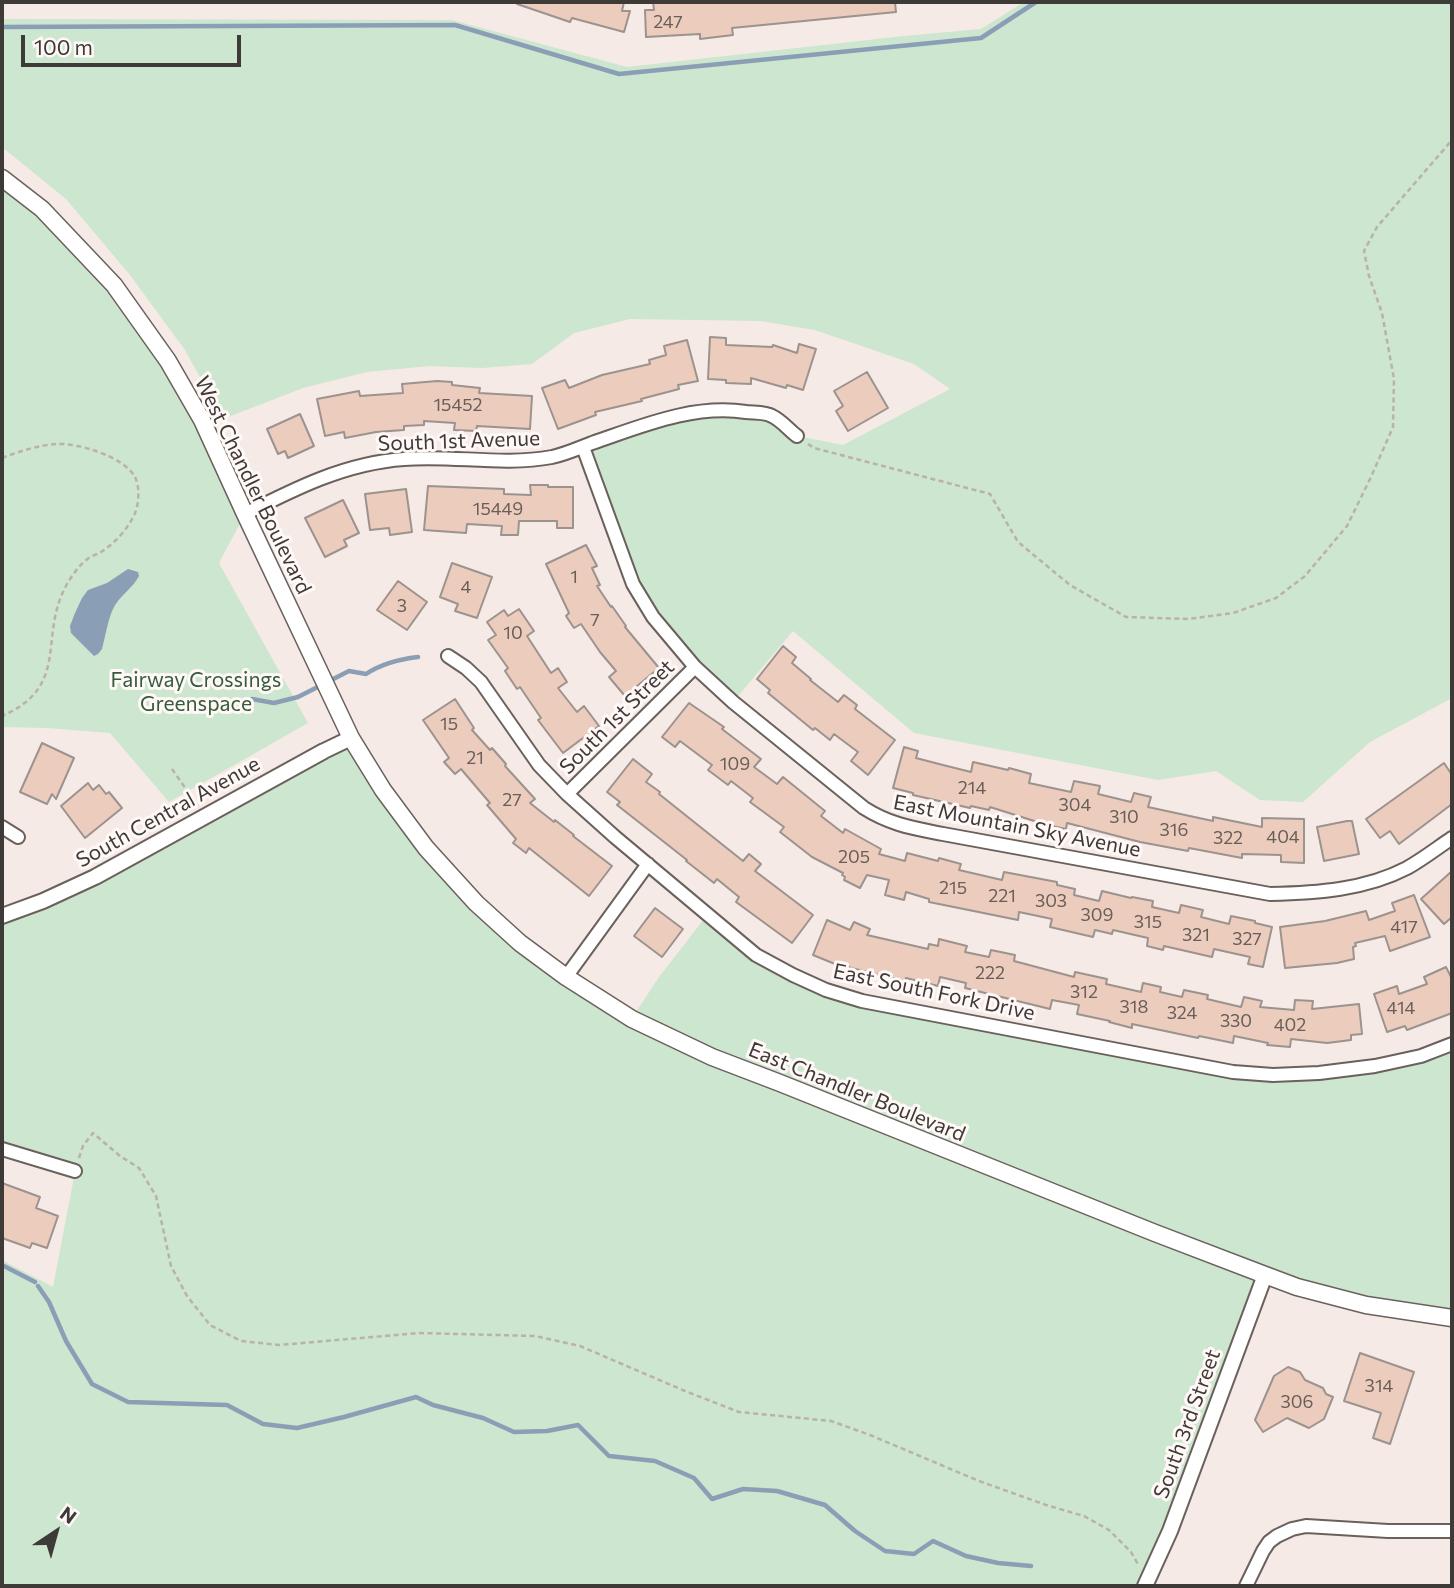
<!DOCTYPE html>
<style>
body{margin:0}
#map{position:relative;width:1454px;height:1588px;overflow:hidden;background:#f5eae5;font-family:Commissioner,sans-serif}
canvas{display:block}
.frame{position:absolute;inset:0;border:4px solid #3e3a38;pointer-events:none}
.north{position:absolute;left:21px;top:1497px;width:70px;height:70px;-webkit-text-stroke:5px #fff8f6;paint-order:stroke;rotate:36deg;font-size:19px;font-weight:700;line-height:28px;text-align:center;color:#3e3a38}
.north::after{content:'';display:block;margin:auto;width:24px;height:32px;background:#3e3a38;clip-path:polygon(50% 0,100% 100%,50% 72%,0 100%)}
.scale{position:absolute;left:21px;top:35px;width:220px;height:32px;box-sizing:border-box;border:4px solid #3e3a38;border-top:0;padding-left:9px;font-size:21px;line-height:24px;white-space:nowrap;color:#3e3a38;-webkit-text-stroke:5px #fff8f6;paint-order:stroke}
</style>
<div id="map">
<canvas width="1454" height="1588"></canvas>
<div class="frame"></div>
<div class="north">N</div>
<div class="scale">100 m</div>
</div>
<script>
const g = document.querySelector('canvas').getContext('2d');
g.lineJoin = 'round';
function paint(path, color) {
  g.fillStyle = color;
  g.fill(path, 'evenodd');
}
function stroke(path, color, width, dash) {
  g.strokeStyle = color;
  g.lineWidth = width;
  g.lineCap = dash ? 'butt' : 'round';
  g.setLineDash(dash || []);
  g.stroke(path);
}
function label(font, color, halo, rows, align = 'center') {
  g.font = font + ' Commissioner,sans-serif';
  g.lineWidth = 6;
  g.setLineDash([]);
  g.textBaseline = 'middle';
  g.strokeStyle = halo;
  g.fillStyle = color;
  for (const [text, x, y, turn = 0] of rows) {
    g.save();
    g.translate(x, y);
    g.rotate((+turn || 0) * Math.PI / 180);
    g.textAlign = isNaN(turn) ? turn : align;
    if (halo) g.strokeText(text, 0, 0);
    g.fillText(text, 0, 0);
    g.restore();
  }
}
const green = new Path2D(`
 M1024,2H1452V698L1370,742L1303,802L1260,800L1216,771L1158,780L914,733L793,631L733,702L653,617L583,447L696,412L772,415L797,436L843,445L950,389L914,364L815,330L761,321L630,319L574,333L532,364L482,368L430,366L367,372L303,388L223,419L185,350L130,275L66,199L2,147V19L452,20L627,67L904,36L981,29Z
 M2,178L42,209L168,361L245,514L219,563L308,723L169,802L110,733L47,728L2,727Z
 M351,738L476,903L632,1018L659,977L708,914L756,955L826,990L1233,1072L1319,1073L1452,1044V1318L1265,1276L1145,1586H2V1260L53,1287L75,1172L2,1149V916L43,901Z`);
const water = new Path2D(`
 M128,569L138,572L139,576C133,588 119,596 113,609C108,619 105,638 102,649L98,654L94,656L71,633L70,626L75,613L82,598L88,590L107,583Z`);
const stream = new Path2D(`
 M2,27L455,25L619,74L981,38L1036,2
 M252,699L274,703L298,697L349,671L366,674C381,664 401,659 418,657
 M2,1265L35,1282
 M38,1286L49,1302L66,1341L92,1384L128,1402L227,1405L263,1424L297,1428L344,1417L416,1397L433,1405L483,1418L514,1432L547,1431L578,1425L609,1456L655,1461L694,1478L712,1499L743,1489L777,1491L825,1505L855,1531L885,1551L914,1554L933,1541L966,1556L998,1563L1031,1566`);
const building = new Path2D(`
 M517,2H624L622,11H630L624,32L572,18L570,22L517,4Z
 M653,2H895L896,12L732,28L733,35L700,39V34L646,37L645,10H654Z
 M710,337L726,338V345L772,347L773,345L797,353L799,344L816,349L803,390L787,385L786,388L751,378V384L726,383V380L708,379Z
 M687,340L698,381L678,385L679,389L641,399L642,401L595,412L596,415L558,429L542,388L565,380L569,388L602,375L650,364L649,360L666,355L664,346Z
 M867,372L888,408L848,431L836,411L843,406L834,391Z
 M437,381L452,382V385L480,388L479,393L532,396L530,429L477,426L476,431L454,430L455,423L424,421V425L404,426V430L376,432L345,438L344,432L325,436L317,399L359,391L360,396L403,393L402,384Z
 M300,414L314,446L288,458L285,451L278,454L267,429Z
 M530,485H548V487H573V528H557V521H519L518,535H501L502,526L467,524L466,533L424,530L428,486L504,489V494L531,495Z
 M406,489L412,532L390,535L389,528L370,530L365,494Z
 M343,500L359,533L344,540L347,546L325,557L305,518Z
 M586,545L597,566L592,568L600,585L597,586L611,607L612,606L626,626L625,627L659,668L625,696L609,677L616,671L600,652L581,624L574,628L566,616L569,613L546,564Z
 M452,563L492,577L477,618L455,611L458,604L440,597Z
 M398,581L427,602L407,630L377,610Z
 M519,609L534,631L527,636L551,673L558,668L567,682L558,688L577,712L584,706L599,726L563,753L538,720L541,718L520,687L517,689L505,671L508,668L488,640L496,635L487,622L504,610L508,616Z
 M783,646L796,657L792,663L811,679L810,680L838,702L844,695L857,705L855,709L895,740L868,775L851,761L858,752L834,734L830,740L815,728L813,730L768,693L770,690L757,679Z
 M455,699L474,728L472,730L490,750L492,748L506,764L505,766L535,799L530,803L554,822L555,820L574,835L573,836L612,866L589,896L529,848L526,853L513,843L516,839L487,805L490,803L461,769L455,774L444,762L449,758L423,720Z
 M689,703L724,727L722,729L761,759L754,767L777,784L783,777L825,811L821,816L843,833L845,829L881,849L879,854L905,861L907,853L938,861L939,858L961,864L959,870L1002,880L1004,872L1057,882V885L1075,889L1074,895L1099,901L1102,891L1131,898L1132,897L1153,901L1152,907L1179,913L1181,905L1203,910L1201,917L1229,924L1231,916L1255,921V923L1272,927L1263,967L1248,964L1250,957L1214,949L1212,957L1164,946L1163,950L1147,946L1148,938L1113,930L1112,934L1095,930L1093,937L1050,927L1052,919L1019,912L1018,920L929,902V899L906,892L904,900L885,895L889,880L867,875L860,888L844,880L845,877L842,875L843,873L812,857L780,832L784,827L750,802L753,798L731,781L728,785L708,770L712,765L680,741L675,747L662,737Z
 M42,743L74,758L56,799L52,794L47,804L20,792Z
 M904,747L918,751L916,758L943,765L971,772L973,762L1008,770L1009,768L1031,774L1029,783L1071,792L1074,781L1100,786L1098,794L1131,802L1134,793L1151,797L1148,807L1213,821V817L1262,827V818L1304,819V863L1281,862V855L1242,854V858L1189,848L1188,851L1140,842L1067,823L1066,829L1047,825L990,807L989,810L971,806L970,808L913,795V793L893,788Z
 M633,759L652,774L646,782L660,792L659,794L743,861L749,854L761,864L755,871L813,915L792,943L736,902L739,897L717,879L714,883L686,861L687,860L617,805L620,802L607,792Z
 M1444,763L1452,775V804L1399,844L1390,831L1380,838L1366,819Z
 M88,783L93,790L99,785L106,794L109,792L122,808L85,838L61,806Z
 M1347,821H1352L1359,854L1324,861L1317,827Z
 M1452,871V917L1444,924L1421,899Z
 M1414,895L1430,937L1390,951L1385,936L1355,943L1356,946L1353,947L1354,959L1337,963L1285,968L1280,927L1325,921L1366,911L1369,920L1395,911L1392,903Z
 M655,908L683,929L662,957L634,936Z
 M827,920L850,930L854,922L870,929L867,935L928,949L929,944L938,946L939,939L967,946L965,952L989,957L991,950L1015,955L1014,961L1074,977L1075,972L1107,979L1106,984L1141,992L1143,983L1161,987L1160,992L1182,997L1184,990L1208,995L1207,999L1241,1007L1244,997L1262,1001L1260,1007L1294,1010L1295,1000L1313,1001L1312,1009L1359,1004L1362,1034L1351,1035V1040L1327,1043L1291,1039L1290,1047L1267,1045L1268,1043L1234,1036L1233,1043L1199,1036L1198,1038L1132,1024V1028L1109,1022L1110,1021L1077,1014L1079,1005L1052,1000L1050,1009L965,988L966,983L940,977L938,986L906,978L905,981L851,968L837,961L835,964L813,955Z
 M1446,967L1452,979V1013L1407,1030L1405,1026L1387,1032L1374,994L1397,986L1399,994L1427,984L1424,977Z
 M2,1183L40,1197L36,1208L58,1216L47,1248L32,1243L30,1248L2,1238Z
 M1360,1353L1414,1372L1390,1444L1373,1438L1381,1413L1344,1401Z
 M1288,1367L1300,1372L1305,1380L1323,1388L1326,1394L1333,1397L1324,1419L1309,1428L1287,1418L1263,1432L1255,1420L1274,1376Z`);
const path = new Path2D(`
 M808,444L814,448L990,494L1018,542L1070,585L1126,617L1188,619L1233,613L1276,598L1305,576L1347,526L1371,477L1393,427L1394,379L1382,313L1369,276L1364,251L1377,227L1452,140
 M2,458C20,451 39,445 58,444C79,443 124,457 135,477C140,487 139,503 135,513C129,527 117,541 104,550C100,553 95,555 90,557C80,564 72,575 66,586C38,637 71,686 2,716
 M172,769L198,806
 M79,1158L83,1146L93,1133L120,1156L139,1168L156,1196L171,1266L187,1296L210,1325L241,1341L279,1345L419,1333L535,1336L580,1346L685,1391L739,1412L831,1421L870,1435L979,1481L1046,1505L1084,1516L1109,1530L1131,1552L1139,1566`);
const minor = new Path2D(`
 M583,447L633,584L653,617L695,667L733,702L864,808C891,825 913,828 943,834L1270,894C1316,893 1365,890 1407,868C1423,859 1437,848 1452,838
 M245,514C296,488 346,463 404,459C453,455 503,466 552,457C566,454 579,448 592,443C642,426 693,404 746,412C754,413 765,412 772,416C781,420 789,430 797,436
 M448,656L466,668L481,682L539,765L567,794L615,837L756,955L793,975L826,990L862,1001L1233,1072L1273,1075L1319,1073L1375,1066L1421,1056L1452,1044
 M567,794L695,667
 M2,827L18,837
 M566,977L648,864
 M2,1149L75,1171
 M1246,1586L1263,1551L1269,1542L1277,1536L1292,1529L1306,1526L1388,1531H1452`);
const tertiary = new Path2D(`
 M2,916L43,901L95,877L324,751L351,738
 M1145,1586L1170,1531L1265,1275`);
const secondary = new Path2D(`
 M2,178L42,209L114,285L168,361L202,420L245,514L351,738L383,790L426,848L476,903L520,943L566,977L632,1019L712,1057L780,1083L1155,1233L1265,1275L1297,1287L1366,1305L1452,1318`);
const numberNames = [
 ["247",668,22],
 ["15452",458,405],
 ["15449",498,509],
 ["1",574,577],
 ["4",466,587],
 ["3",402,606],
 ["7",595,620],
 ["10",513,633],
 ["15",449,724],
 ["21",475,758],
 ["109",735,764],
 ["214",972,788],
 ["27",512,800],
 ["304",1075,805],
 ["310",1124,817],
 ["316",1174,830],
 ["404",1283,837],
 ["322",1228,838],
 ["205",854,857],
 ["215",953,888],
 ["221",1002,896],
 ["303",1051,901],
 ["309",1097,915],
 ["315",1148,922],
 ["417",1404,927],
 ["321",1196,935],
 ["327",1247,939],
 ["222",990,973],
 ["312",1084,992],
 ["318",1134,1007],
 ["414",1401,1008],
 ["324",1182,1013],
 ["330",1236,1021],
 ["402",1290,1025],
 ["314",1379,1386],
 ["306",1297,1402]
];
const streetNames = [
 ["South 1st Avenue",459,441,-2],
 ["West Chandler Boulevard",253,485,64],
 ["South 1st Street",617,717,-45],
 ["South Central Avenue",168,812,-29],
 ["East Mountain Sky Avenue",1017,826,11],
 ["East South Fork Drive",934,992,12],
 ["East Chandler Boulevard",857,1092,22],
 ["South 3rd Street",1187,1424,-70]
];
const parkNames = [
 ["Fairway Crossings",196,680],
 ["Greenspace",196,704]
];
paint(green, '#cce6cf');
paint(water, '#8a9fb5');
stroke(stream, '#8a9fb5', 4.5);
paint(building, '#ebccbd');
stroke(building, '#9c928e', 2);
stroke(minor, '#6a615d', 16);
stroke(tertiary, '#6a615d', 18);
stroke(secondary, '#6a615d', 19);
stroke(path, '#bab1ad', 2.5, [5, 3.5]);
stroke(minor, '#fff', 12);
stroke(tertiary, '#fff', 14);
stroke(secondary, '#fff', 16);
label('18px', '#695e59', null, numberNames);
label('21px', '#3e3a38', '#fff8f6', streetNames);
label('21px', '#345d3c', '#fff8f6', parkNames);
</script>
